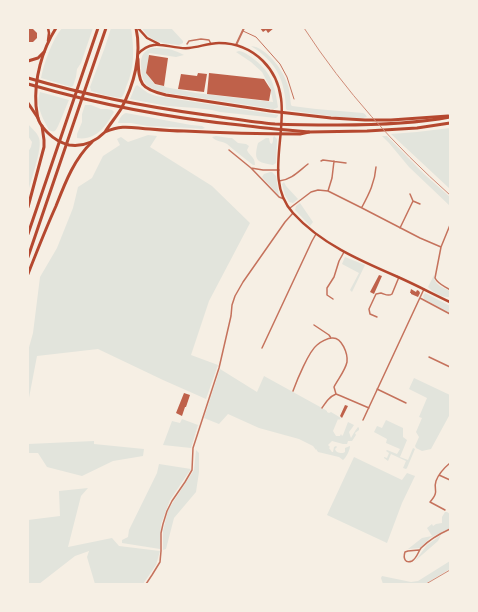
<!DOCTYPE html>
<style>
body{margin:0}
#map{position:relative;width:478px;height:612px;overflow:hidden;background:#f6efe4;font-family:Raleway,sans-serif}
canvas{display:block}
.frame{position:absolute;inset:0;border:29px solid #f6efe4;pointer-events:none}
</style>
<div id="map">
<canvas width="478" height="612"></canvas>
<div class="frame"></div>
</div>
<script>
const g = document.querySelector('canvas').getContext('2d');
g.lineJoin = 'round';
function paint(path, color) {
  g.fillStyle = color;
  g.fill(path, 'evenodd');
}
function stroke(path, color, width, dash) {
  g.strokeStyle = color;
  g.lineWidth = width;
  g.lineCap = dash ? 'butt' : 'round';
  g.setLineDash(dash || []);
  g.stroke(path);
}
const green = new Path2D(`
 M62,28H93L81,63L77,69L76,77L73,86L71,87L41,78C44,63 52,40 62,28Z
 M111,28H131C134,48 135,68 126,87C125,91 124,95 121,98L104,95L91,91L90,87L105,47Z
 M142,28H159L161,29L171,28L183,41V43L179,45C163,43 151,43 142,28Z
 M251,46C266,47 283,70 287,83C290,90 290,98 291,105L292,106L316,109L363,113L365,114L367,117L363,118L339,117L287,110L286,109C285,79 276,62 251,46Z
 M152,48C160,48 168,48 175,51C179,52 181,54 184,55L176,57L149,53L146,73L155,85L165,86V87L196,93L273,102L270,87L262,72L251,62L236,52L239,51C245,52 250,56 255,60C272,73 275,87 278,107L277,108L274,109C243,104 212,100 181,95C170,93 157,93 148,86C141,81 141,69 141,61C142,54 145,50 152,48Z
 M137,85L148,93L156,96L278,115V116L276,118L220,112L212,110L196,108L167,106L130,99L135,87Z
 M40,92L69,100C67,104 58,129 55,131C53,132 51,131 49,130C43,118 35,106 40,92Z
 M85,105H91L101,109H107L112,110L114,112C106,126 96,141 77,138V134L82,122V114Z
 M126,113L191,125L202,126L205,128L202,129L190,128L147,126L131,123H118C119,119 122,114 126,113Z
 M28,124C32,129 37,132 39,138C43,149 30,181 28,193V152L31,147L32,142L28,136Z
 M450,128V189L391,134L417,132Z
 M148,135L157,136L150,147L212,186L250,223L209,301L191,355L218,365L206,399L163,380L98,349L37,356L28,403V351L33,333L40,277L57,248L73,208L78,187L92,178L103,156L120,145L117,139L121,137L128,142Z
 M216,136L229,138H232L238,143L246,144L249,146L247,150C249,156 255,156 255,165H253C244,158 235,151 227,144C222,141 216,142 212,137Z
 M274,136L277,139V141L276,163L273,165C258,162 253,162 258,143L266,138H269L270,143L272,144L273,141V138Z
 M382,136H387L424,174L450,197V206L409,167L389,143Z
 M270,172H272L276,176L279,196L262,177L264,174Z
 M284,182L286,186L298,199L293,203L289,202L285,195L282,184Z
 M300,203L313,222L310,226L295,210L296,206Z
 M345,257L365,265L352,292L350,290L359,273L342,264Z
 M434,275C434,285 442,287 450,291L449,297C443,298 432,292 428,287Z
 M425,293L450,306V313L424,299L423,296Z
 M220,369L257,392L264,376L322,408V409H324L327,411V412L329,413L331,412L341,418L339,420L338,419L333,431L336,436H340L341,434L342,436L343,435L348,422L354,425L352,428L349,432L351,438C353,434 355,431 358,427L359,428V430L355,433L356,435L352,441H348L347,444H343L332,441L328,445L330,447L329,448L332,452H333L334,447L336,446L337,447L335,449C336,453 340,453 343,453L345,452V448L350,446C350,450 346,458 343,460L339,457L318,452L316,449V450L313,446L299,439L259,428L228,414L219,424L204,418Z
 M414,378L450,395V414L431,449L422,451L416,448L415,446L419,437L416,432L422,418L419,417L427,398L409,389Z
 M182,419L198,425L191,448L163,445L172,421L180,423Z
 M386,420L403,428V437L407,440L400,457L408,460L413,448L415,449L407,468L406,469L403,468L406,461L391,454L388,461L384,458V457L387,458L389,453L386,451L387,450L397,454L400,449L386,443L387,439L374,432L377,426L382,428Z
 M94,441V444L144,449L143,456L113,461L82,476L47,467L38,453H28V444Z
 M196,450L199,453V472L196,492L174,518L166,549L163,550V531L168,510L194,470Z
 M354,457L402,480L407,473L415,476L402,503L387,543L327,515Z
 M159,464L191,469L170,500L161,524L160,549L122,543V540L128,537L129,530L157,473Z
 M88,488L81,496L68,547L112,538L119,546L160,551L156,565L143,584H95L87,557L89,551L75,556L39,584H28V520L60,516L59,491Z
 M445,512H447L450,514V528L430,538L420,548L408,549L422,538L432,536L427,528L432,524L433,526L436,524L442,523V517Z
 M441,535L438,541L415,561L427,545Z
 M450,561V569L425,584H383L381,578L382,576L411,582L418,581Z`);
const building = new Path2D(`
 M260,28H274L268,33L266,30L263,32Z
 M28,29H33L37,33V38L33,42H28Z
 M149,55L168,58L164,86L155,84L146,73Z
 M198,73L207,74L204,92L178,89L181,74L197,76Z
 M209,73L264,79L271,90L269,101L207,94Z
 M379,275L382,276L374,294L370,292Z
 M411,289L416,292L417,290L419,291L420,293L418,297L411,294V293H410Z
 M184,393L190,395L186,407H185L182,416L176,413Z
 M345,405L348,406L342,418L340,416Z`);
const service = new Path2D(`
 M243,31L256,37L280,64L287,77L294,99`);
const minor = new Path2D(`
 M187,44L189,41L201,39L209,40L211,44
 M229,150L251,168L279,197L284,199
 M321,161L323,160L346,163
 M251,168L263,170H279
 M279,181C291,180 299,171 308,164
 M328,191L332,178L334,161
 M410,194L413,201L420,204
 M362,207C369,194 375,182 376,167
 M290,208L311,192L318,190L328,191L362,208L420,238L441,247
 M450,225L441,247L435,278C438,284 444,286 450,290
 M400,228L413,201
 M420,298L450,314
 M333,299L327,295V288L334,277L339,261L344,252
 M377,317L370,314L369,309L376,294L381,293C385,294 388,297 392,294L399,277
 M314,325L329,335L331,338
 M262,348L312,241L316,234
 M429,357L450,367
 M377,389L406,403
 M293,391C297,380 309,351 317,345C320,342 328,338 332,338C342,337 348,354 347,362C345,371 338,379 334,387L336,394L341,396L369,408
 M322,408C326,402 329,397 336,394
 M363,420L424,289
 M439,475L450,480
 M445,510L430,502C440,491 433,490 436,481C439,473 444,468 450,463
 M419,550L408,551L405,552C403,558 405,564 412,561C417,558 418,552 421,548C430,539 439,534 450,529
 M146,584L152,575L160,562L161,551V533L163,524L167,511L172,501L185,482L192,470L193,448L219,368L231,316L232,305L235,296L243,282L285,222L293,213`);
const tertiary = new Path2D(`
 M236,45L244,28`);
const secondary = new Path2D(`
 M138,28L147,38L159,44
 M138,54C154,36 170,50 189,48C199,47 209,43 219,43C235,43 251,49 263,61C307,105 255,171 293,213C321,244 361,261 398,277C416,285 433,294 450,302`);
const primary = new Path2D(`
 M48,41L49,33L48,28`);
const trunk = new Path2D(`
 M56,28C42,50 34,79 36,106C37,111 37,117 39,121C41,126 45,130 48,133C54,139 61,143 69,145C83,147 95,142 105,132C110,124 116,117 121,109C134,85 142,55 136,28
 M138,59C139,84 140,89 166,95L270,111L331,118L365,120H391L448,116
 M105,132C123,124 132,128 150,129C161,130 173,131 184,131C222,133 261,134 300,134L309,132L367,131L417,128L450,123`);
const motorway = new Path2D(`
 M28,61L38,58L44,52
 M28,78C86,95 146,107 206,115C229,118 252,122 275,124C296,125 317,125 338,125C376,125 413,124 450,117
 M28,84C97,104 168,118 240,125C263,128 286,130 309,132
 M28,103L38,118
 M28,207L44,147V140L42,126
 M28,234L98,28
 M28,257L106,28
 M28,274C37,251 46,228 56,206C65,183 74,159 92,142`);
const rail = new Path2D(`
 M304,28C345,91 394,145 450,195
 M426,584L450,570`);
paint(green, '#e2e4dc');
paint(building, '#bf614a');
stroke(service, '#c5725c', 1);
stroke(minor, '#c5725c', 1.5);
stroke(tertiary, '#c5725c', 2);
stroke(secondary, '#b5482f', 2.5);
stroke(primary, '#b5482f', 2.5);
stroke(trunk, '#b5482f', 3);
stroke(motorway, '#b5482f', 3);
stroke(rail, '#cf8b77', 1);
</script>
